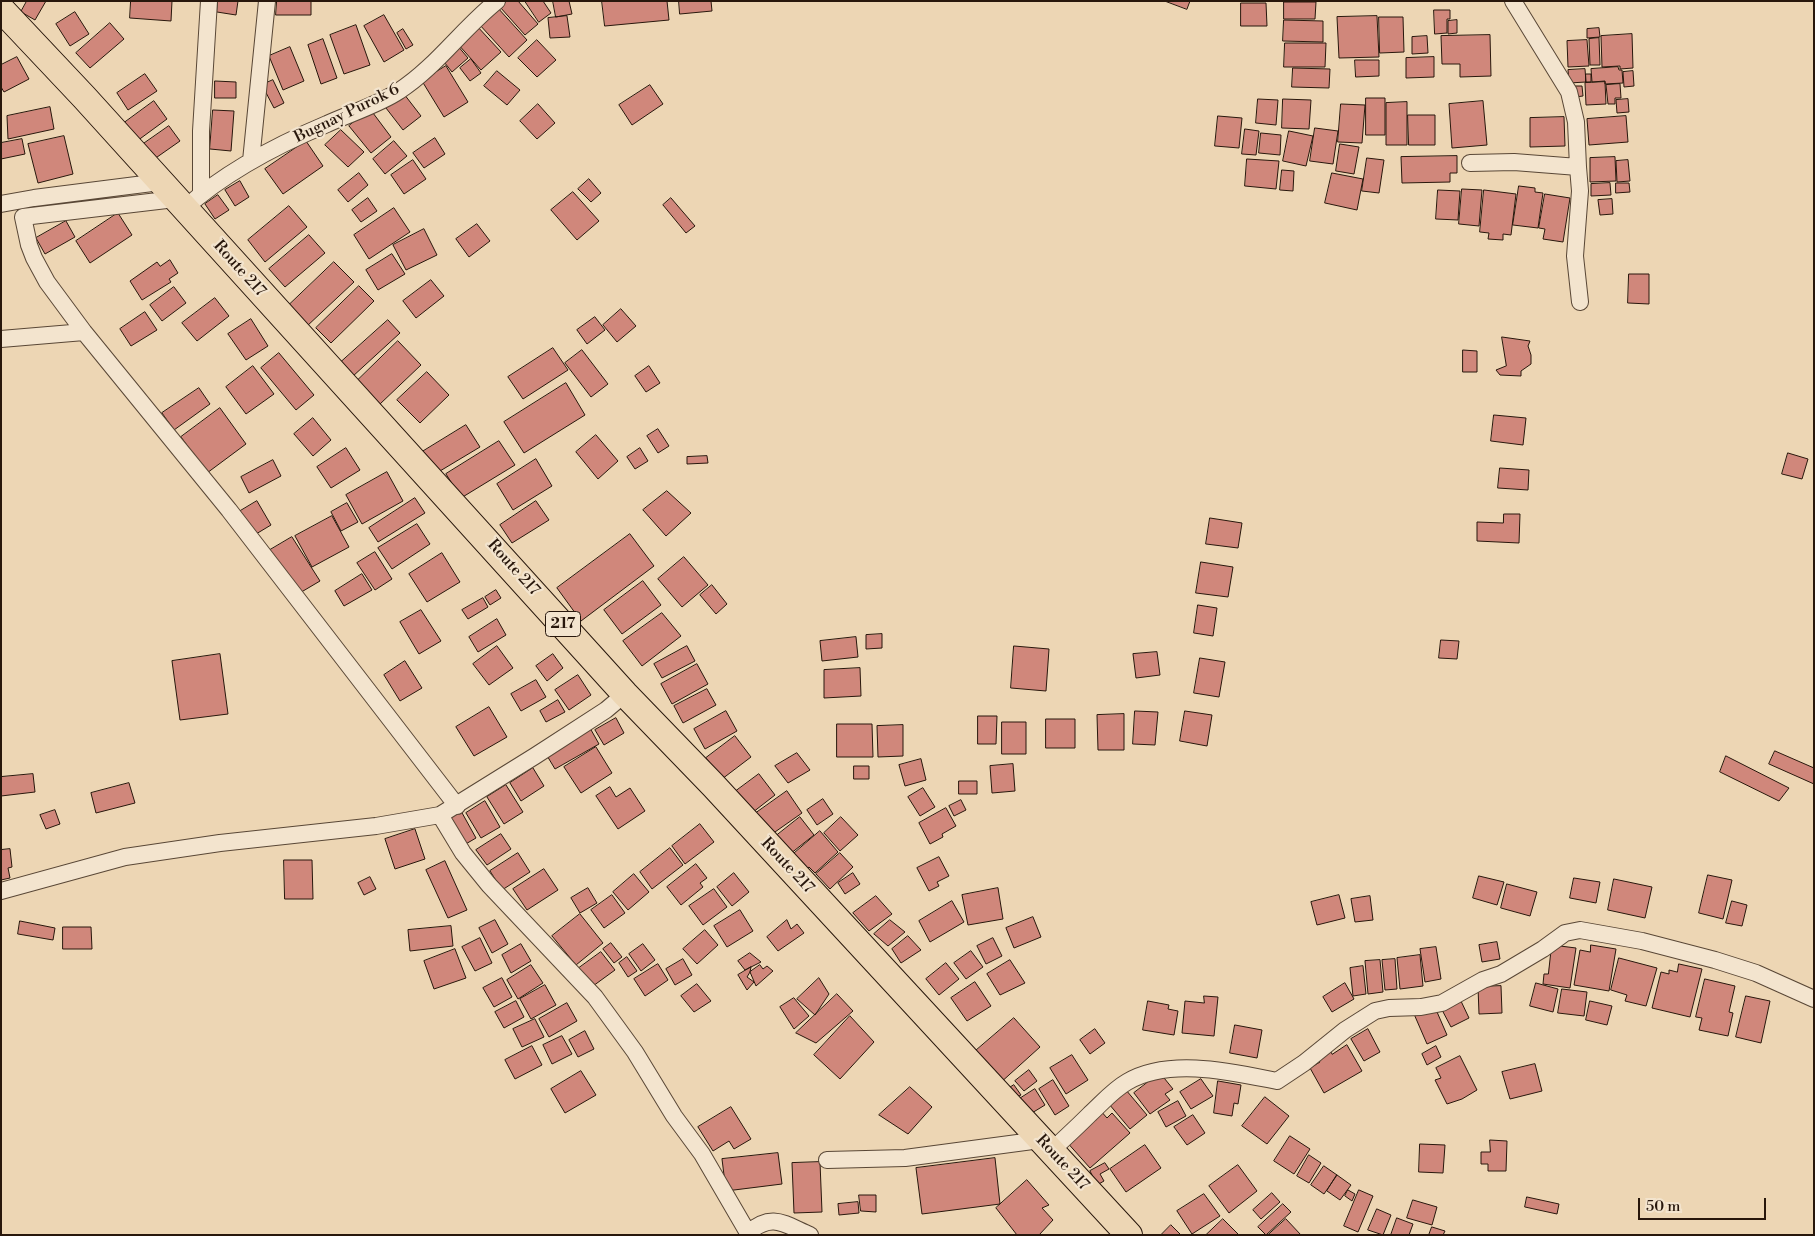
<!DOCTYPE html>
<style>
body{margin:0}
#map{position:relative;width:1815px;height:1236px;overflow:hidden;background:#edd6b4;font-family:"Libre Bodoni",serif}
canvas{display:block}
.frame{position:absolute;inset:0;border:2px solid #28170c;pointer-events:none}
.scale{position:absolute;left:1638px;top:1198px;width:128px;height:22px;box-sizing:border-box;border:2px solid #28170c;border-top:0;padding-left:6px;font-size:15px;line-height:18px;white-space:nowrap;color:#28170c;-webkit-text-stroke:4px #f3e4ce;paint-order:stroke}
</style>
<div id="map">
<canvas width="1815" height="1236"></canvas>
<div class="frame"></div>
<div class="scale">50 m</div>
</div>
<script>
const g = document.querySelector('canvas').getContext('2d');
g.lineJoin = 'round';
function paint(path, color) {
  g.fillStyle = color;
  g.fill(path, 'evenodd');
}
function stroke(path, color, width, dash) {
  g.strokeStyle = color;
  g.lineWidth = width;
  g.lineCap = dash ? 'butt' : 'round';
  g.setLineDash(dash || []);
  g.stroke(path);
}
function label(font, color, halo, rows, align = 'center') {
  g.font = font + ' "Libre Bodoni",serif';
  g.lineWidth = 4.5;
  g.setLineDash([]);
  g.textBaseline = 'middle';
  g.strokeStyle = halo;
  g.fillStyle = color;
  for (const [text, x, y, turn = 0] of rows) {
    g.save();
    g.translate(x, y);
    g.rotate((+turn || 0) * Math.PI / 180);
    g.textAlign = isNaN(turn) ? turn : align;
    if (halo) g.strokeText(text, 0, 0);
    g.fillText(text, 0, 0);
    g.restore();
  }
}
const building = new Path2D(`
 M27,1H46L35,20L21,12Z
 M131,1H172L171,21L130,18Z
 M218,1H238L236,15L217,12Z
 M277,1H311V15H276Z
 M507,1H518L538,24L525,35L500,7Z
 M525,1H543L551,13L539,22Z
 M553,1H569L572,14L556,17Z
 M602,1H667L669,20L605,26Z
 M679,1H711L712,11L680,14Z
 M1165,1H1190L1187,9Z
 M1284,2H1316L1315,19H1284Z
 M1241,3H1266L1267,26H1241Z
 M497,7L527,40L509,57L479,24Z
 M1434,10H1450V19H1447V33L1435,34Z
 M75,12L89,34L70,46L56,24Z
 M384,15L404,50L384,62L364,26Z
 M567,16L570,37L550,38L548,18Z
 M1377,16L1379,57L1339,58L1337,17Z
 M1379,17H1403L1404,52L1380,53Z
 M1284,20L1323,21V42L1283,41Z
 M1457,20V33L1448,34V21Z
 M110,23L124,39L90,68L76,53Z
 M356,25L370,65L344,74L330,35Z
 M476,25L501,52L481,70L457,43Z
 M1599,28L1600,37L1587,38V29Z
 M403,29L413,45L406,49L397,33Z
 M1632,34L1633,68L1620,69V66L1602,67L1601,36Z
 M1490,35L1491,76L1460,77V64H1442L1441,36Z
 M1427,36L1428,53L1412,54V37Z
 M1599,38L1600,65H1590L1589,39Z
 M323,39L337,78L321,84L308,45Z
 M537,40L556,60L537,77L518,58Z
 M1587,40L1589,66L1568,67L1567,41Z
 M1285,43H1326L1325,67H1284Z
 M457,45L468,58L452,72L441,58Z
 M290,47L304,81L283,90L269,56Z
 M17,57L29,79L4,92L1,87V65Z
 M1434,57V77L1406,78V58Z
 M471,59L481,73L470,81L460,68Z
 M1355,60H1379V76L1356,77Z
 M446,66L468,102L444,117L422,81Z
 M1618,67L1619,70H1622L1623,83L1605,84V81L1592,82L1591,69Z
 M1293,68L1330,69L1329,88L1292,87Z
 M1585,69L1586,82L1569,83L1568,70Z
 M497,71L520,90L507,105L484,86Z
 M1633,71L1634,86L1624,87L1623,72Z
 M145,74L157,91L128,110L117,93Z
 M1586,74H1591V82H1586Z
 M273,80L284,103L274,108L262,85Z
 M215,81L236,82V98H215Z
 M1605,82L1606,104L1586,105L1585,83Z
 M1620,84L1621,98H1615V104H1608L1606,85Z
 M650,85L663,104L632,125L619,105Z
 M1574,86H1582L1583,96L1575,97Z
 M404,94L421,116L403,130L386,108Z
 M1366,98H1385V135H1366Z
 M1258,99L1278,100L1276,125L1256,123Z
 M1283,99L1311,100L1309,129L1282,128Z
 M1628,99L1629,112L1617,113L1616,100Z
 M154,101L167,119L137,141L124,123Z
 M1483,101L1487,145L1452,148L1449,104Z
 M1407,102V145H1386V103Z
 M538,104L555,123L537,139L520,121Z
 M1341,104L1365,105L1362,143L1338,142Z
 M50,107L54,129L8,139L7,116Z
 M370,109L391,137L371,153L349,126Z
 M213,110L234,111L231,151L210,149Z
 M1408,115H1435V145H1409Z
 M1218,116L1242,118L1239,148L1215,146Z
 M1626,116L1628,142L1589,145L1587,119Z
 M1564,117L1565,146L1530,147V118Z
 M169,126L180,141L150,162L139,147Z
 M1315,128L1338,131L1333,164L1310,161Z
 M1245,129L1259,131L1256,155L1242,154Z
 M341,130L364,152L348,167L325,145Z
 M1289,131L1313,136L1306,166L1283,161Z
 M1261,133L1281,135L1280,155L1259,153Z
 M64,136L73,174L38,183L28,144Z
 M435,138L445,154L424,168L413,153Z
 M22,139L25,154L1,159V143Z
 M306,141L323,166L283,194L265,169Z
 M394,141L407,156L385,174L373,159Z
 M1340,144L1359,147L1354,174L1336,171Z
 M1457,156V173H1450V182L1402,183L1401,157Z
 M1615,157L1616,181L1590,182V158Z
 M1367,158L1384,160L1379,193L1362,191Z
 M1247,159L1279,161L1276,189L1245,186Z
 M413,160L426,179L404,194L391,175Z
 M1628,160L1630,181L1617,182L1616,161Z
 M1282,170L1294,171L1293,191L1280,190Z
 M359,173L368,185L348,202L338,190Z
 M1332,173L1363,179L1357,210L1325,203Z
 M589,179L601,193L591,202L578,189Z
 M240,181L249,197L235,206L225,190Z
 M1610,183L1611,195L1591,196V184Z
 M1616,183H1629L1630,192L1616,193Z
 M1519,186L1535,188V192L1543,193L1538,228L1513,225Z
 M1462,189L1482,190L1479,226L1459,224Z
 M1438,190L1460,191L1458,220L1436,219Z
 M1484,190L1516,194L1511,235L1503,234V240L1488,239L1489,233L1480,232Z
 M573,192L599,221L577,240L551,210Z
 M1545,194L1570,198L1563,242L1543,239L1545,229L1539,228Z
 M218,195L229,210L215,219L205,204Z
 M368,198L377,211L361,222L352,210Z
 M671,198L695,226L686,233L663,205Z
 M1612,199L1613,214L1600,215L1598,200Z
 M289,206L307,227L265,262L248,240Z
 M394,208L410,232L369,259L354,235Z
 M118,213L132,235L90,263L76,241Z
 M66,221L75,237L45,254L36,238Z
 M477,224L490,241L469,257L456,239Z
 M424,229L437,255L406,270L393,245Z
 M309,235L325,253L285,287L269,269Z
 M392,254L405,274L378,290L366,270Z
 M170,260L178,273L169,279L171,282L142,300L130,281L157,262L160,266Z
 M334,262L354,282L306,327L287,307Z
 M1629,274H1649V304L1628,303Z
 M431,280L444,296L416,318L403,301Z
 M359,286L374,301L331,343L316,328Z
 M174,287L186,303L162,321L150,305Z
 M215,298L229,316L197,341L182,323Z
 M621,309L636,326L617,342L603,325Z
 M145,312L157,330L131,346L120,329Z
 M595,317L605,330L587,344L577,330Z
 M251,319L268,346L246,360L228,334Z
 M388,320L400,333L352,377L340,363Z
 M1502,337L1530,341L1528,346L1531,355V364L1521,371V376L1500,375L1496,370L1506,366Z
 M398,341L421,365L380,404L357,381Z
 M553,348L568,370L523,399L508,377Z
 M582,350L608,384L591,397L565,363Z
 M1463,350L1477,351V372H1463Z
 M279,353L314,395L296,410L261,368Z
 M253,366L274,394L246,414L226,387Z
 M649,366L660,383L646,392L635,376Z
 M427,372L449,395L420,423L397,400Z
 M566,383L585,415L524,453L504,422Z
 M199,388L210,404L174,430L162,413Z
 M220,408L246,444L207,473L181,437Z
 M1494,415L1526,418L1523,445L1491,441Z
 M313,418L331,440L313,456L294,434Z
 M466,425L480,447L435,474L422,452Z
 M658,429L669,446L658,453L647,436Z
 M596,435L618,461L598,479L576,452Z
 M499,441L515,465L461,498L446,474Z
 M346,448L360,470L331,488L317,467Z
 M640,448L648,461L635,469L627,457Z
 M1788,453L1808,459L1802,479L1782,474Z
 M707,456L708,463L687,464V457Z
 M536,459L552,486L513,510L497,484Z
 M273,460L281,476L249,493L241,477Z
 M1500,468L1529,470L1528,490L1498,488Z
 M387,472L403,501L362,524L346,495Z
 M667,491L691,513L666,536L643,510Z
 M415,498L425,513L378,542L369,528Z
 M257,501L271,525L251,537L237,513Z
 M536,501L549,520L512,543L500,525Z
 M347,503L358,522L341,531L331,512Z
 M1504,514H1520L1519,543L1477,541V522L1503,523Z
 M332,516L349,547L312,567L295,536Z
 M1210,518L1242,523L1238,548L1206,544Z
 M417,524L430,544L392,569L378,548Z
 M630,534L654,566L581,621L557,588Z
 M292,537L320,581L298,594L270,550Z
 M375,552L392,579L375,590L357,563Z
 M442,553L460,582L427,602L409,574Z
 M684,557L708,585L682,607L658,579Z
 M1201,562L1233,567L1228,597L1196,593Z
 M362,574L372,590L344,606L335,591Z
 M643,581L661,605L622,634L604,610Z
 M712,585L727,604L716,614L700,595Z
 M496,590L501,598L490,605L485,597Z
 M483,598L488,607L468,619L462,610Z
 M1198,605L1217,608L1213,636L1194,633Z
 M421,610L441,641L419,654L400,622Z
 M662,613L681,636L642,666L623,641Z
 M497,619L506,635L478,652L469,637Z
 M882,634V648L866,649V635Z
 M856,637L858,657L822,661L820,641Z
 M1441,640L1459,641L1457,659L1439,658Z
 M497,646L513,668L489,685L473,664Z
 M687,646L695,661L662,678L654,664Z
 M1014,646L1049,649L1046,691L1011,688Z
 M1157,652L1160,675L1136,678L1133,654Z
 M220,654L228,714L180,720L172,661Z
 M553,654L563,668L547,681L536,666Z
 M1200,658L1225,662L1219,697L1194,693Z
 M405,661L422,688L400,701L384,675Z
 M697,664L708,684L672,704L661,684Z
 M860,668L861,696L824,698V670Z
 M578,675L591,695L569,710L555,690Z
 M536,680L546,697L521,711L511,694Z
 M707,689L716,705L683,723L674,706Z
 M558,700L565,712L546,722L540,711Z
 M489,707L507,737L474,756L456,727Z
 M726,711L737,731L705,749L694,729Z
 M1135,711L1158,712L1155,745L1133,744Z
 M1185,711L1212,715L1207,746L1180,741Z
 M1124,714V750H1098L1097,715Z
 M978,716H997L996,744H978Z
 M616,718L624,733L604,745L595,730Z
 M1046,719H1075V748H1046Z
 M1002,722H1026V754H1002Z
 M837,724H872L873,757H837Z
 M903,725V756L878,757L877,726Z
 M590,728L599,744L555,769L546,754Z
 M735,736L751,757L722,779L706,758Z
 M596,747L612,773L581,793L564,767Z
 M1775,751L1814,768V784L1769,764Z
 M797,753L810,770L788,783L775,766Z
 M1726,756L1789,788L1779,801L1720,772Z
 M921,759L926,780L905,786L899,765Z
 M1013,764L1015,791L992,793L990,766Z
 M854,766H869V779H854Z
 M533,768L544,786L521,801L510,783Z
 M33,774L35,792L1,796V777Z
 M759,774L775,795L748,816L732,794Z
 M959,781H977V794H959Z
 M129,783L135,803L96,813L91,793Z
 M506,785L523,812L504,824L487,797Z
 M610,787L616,797L630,788L645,811L618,829L596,796Z
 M923,788L935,807L920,816L908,797Z
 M787,791L802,813L765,839L749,818Z
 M823,799L833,814L817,825L807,810Z
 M961,800L966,810L954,816L949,806Z
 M485,801L500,827L481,838L466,813Z
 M946,808L956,826L942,834L943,837L930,844L919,823Z
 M55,810L60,824L46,829L40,815Z
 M461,811L476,838L464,845L448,818Z
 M800,817L814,835L785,858L771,840Z
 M841,817L858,835L840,851L824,833Z
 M700,824L714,842L685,864L672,846Z
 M415,829L425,859L395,869L385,839Z
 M820,831L838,852L815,873L809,867L803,872L790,857Z
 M501,834L511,849L487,865L476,850Z
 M670,848L683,865L652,889L640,872Z
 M10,849L12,867L8,868L10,878L1,880V850Z
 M518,853L530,872L502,890L490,871Z
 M840,853L853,867L830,889L816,874Z
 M939,857L949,876L937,882L939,886L929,891L917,868Z
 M284,860H312L313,899H285Z
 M445,861L467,910L448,918L426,870Z
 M696,864L707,878L700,883L703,887L681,905L667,887Z
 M544,869L558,890L527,910L513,889Z
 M734,873L749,892L732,906L717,887Z
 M853,873L860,884L845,894L838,883Z
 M634,874L649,892L628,910L613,892Z
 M1708,875L1732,880L1723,919L1699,913Z
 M1479,876L1504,882L1497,905L1473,898Z
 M370,877L376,889L364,895L358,883Z
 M1574,878L1600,882L1596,903L1570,898Z
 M1614,879L1652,887L1645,918L1608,910Z
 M1507,884L1537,892L1530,916L1501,908Z
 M588,888L597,903L580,913L571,898Z
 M998,888L1003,919L968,925L962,895Z
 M714,889L727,907L703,925L689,906Z
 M612,895L625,913L604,928L591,910Z
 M1339,895L1345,918L1317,925L1311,902Z
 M876,896L892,914L869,931L853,913Z
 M1370,896L1373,920L1355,922L1351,899Z
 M952,901L964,922L930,942L919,921Z
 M1732,901L1747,905L1742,926L1726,923Z
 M740,910L753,931L727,947L714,926Z
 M580,914L603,943L576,965L552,936Z
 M1033,917L1041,937L1014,948L1006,928Z
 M495,920L508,944L492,953L479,928Z
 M787,920L791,929L797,924L804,933L778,951L767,937Z
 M890,920L905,932L888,946L874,934Z
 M20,921L55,928L53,940L18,934Z
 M451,926L453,946L410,951L408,930Z
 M63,927H91L92,949H63Z
 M705,930L718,945L697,964L683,949Z
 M908,936L921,950L901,963L892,949Z
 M480,938L492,963L475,971L462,947Z
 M993,938L1002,956L986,964L977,946Z
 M1497,942L1500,959L1482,962L1479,945Z
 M611,943L622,957L614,963L603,949Z
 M521,944L531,961L511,973L502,955Z
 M643,944L655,960L641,971L629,954Z
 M1552,945L1576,948L1570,988L1543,984L1544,974H1548Z
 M1591,945L1616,949L1609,991L1574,985L1580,950L1590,952Z
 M1436,947L1441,979L1425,982L1420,949Z
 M455,949L466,978L434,989L424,961Z
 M971,951L983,967L966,979L954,963Z
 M601,952L615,970L593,986L579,968Z
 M750,953L761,962L745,970L738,961Z
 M1420,955L1423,986L1400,989L1397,958Z
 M627,957L637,971L628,977L619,963Z
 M1619,958L1657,968L1646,1006L1625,1001L1627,995L1611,990Z
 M683,959L692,975L675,985L666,969Z
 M1395,959L1397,989L1385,990L1382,960Z
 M1010,960L1025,983L1000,995L987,974Z
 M1380,960L1383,992L1368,994L1365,961Z
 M946,963L959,979L939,995L926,979Z
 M658,964L668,980L645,996L634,979Z
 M1679,964L1702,969L1690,1017L1652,1008L1661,972L1669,974V970L1677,972Z
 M531,965L543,983L518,999L507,980Z
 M760,965L763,969L767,966L773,971L756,986L750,972Z
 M1363,966L1366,994L1353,996L1350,968Z
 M751,967L750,972L747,977L754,982L747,990L738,975Z
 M502,978L512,997L494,1007L483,988Z
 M819,978L829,994L815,1015L797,999Z
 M1705,979L1735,986L1729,1012L1733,1013L1728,1036L1699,1030L1702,1018L1696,1017Z
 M975,982L991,1006L967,1021L951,998Z
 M1345,983L1354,999L1332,1012L1323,997Z
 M1536,983L1558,989L1553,1012L1530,1006Z
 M697,984L711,1001L694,1012L681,996Z
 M545,985L556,1005L531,1019L520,999Z
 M1501,986L1502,1013L1479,1014L1478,987Z
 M1562,989L1587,992L1584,1016L1558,1013Z
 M837,994L853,1011L816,1043L796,1033Z
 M1204,996L1218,997L1214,1036L1182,1033L1185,1001L1204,1003Z
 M1746,996L1770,1001L1761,1043L1736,1037Z
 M794,998L809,1016L794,1029L780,1007Z
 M1460,999L1469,1018L1451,1027L1441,1008Z
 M516,1001L524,1017L504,1028L495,1012Z
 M1148,1001L1169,1005L1168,1009L1178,1011L1174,1035L1143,1030Z
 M1590,1001L1612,1006L1607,1025L1586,1020Z
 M567,1003L577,1021L549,1037L539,1019Z
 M1434,1005L1447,1035L1427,1044L1414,1014Z
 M850,1016L874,1042L840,1079L814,1055Z
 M1014,1018L1040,1047L999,1084L972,1054Z
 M535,1019L544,1037L522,1047L513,1029Z
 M1235,1025L1262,1030L1257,1058L1230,1053Z
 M1095,1029L1105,1043L1090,1054L1080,1040Z
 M1368,1029L1380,1052L1364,1061L1351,1039Z
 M585,1031L594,1049L578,1057L569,1040Z
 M562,1036L572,1054L552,1064L543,1045Z
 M1347,1045L1362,1071L1324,1093L1310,1068L1320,1062L1317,1058L1330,1050L1332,1054Z
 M532,1046L542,1065L515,1079L505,1060Z
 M1436,1046L1441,1057L1427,1065L1422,1054Z
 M1072,1055L1088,1080L1066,1094L1050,1068Z
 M1460,1056L1477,1090L1462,1099L1447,1104L1435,1080L1441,1078L1436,1068Z
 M1535,1064L1542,1091L1510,1099L1502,1072Z
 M1029,1070L1037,1081L1024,1091L1015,1081Z
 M581,1071L596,1095L565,1113L551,1089Z
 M1160,1073L1173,1089L1165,1094L1170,1100L1150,1114L1134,1093Z
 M1201,1079L1213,1096L1191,1109L1180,1092Z
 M1053,1080L1069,1106L1055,1115L1039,1089Z
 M1218,1081L1241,1085L1238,1104L1234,1103L1232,1116L1214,1113Z
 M1014,1085L1021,1095L1015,1098L1003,1092Z
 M910,1087L932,1107L908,1134L879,1115Z
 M1035,1089L1045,1105L1022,1119L1013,1103Z
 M1126,1090L1147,1115L1130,1129L1109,1104Z
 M1265,1097L1289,1116L1267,1144L1242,1126Z
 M1178,1101L1186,1116L1166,1127L1158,1112Z
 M731,1107L751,1139L734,1149L729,1141L713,1151L698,1127Z
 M1100,1110L1107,1118L1112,1113L1130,1133L1090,1168L1065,1140Z
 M1193,1115L1205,1133L1187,1145L1174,1127Z
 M1290,1136L1310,1149L1294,1174L1274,1161Z
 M1490,1140L1507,1141L1506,1171H1488V1164H1481V1152H1490Z
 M1420,1144L1445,1145L1443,1173L1419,1172Z
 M1145,1145L1161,1168L1126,1192L1110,1169Z
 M778,1153L782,1184L726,1191L722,1159Z
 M1309,1155L1321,1163L1309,1183L1297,1176Z
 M995,1158L1000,1204L922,1214L916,1168Z
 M820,1162L822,1212L794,1213L792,1163Z
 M1105,1163L1109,1169L1100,1174L1104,1181L1097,1185L1090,1171Z
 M1238,1165L1257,1191L1229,1213L1209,1186Z
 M1324,1166L1337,1175L1324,1194L1311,1185Z
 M1337,1175L1351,1185L1340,1200L1327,1191Z
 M1027,1180L1049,1205L1042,1208L1053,1220L1039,1235H1017L996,1208Z
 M1348,1190L1355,1194L1352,1201L1345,1196Z
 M1359,1190L1373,1196L1358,1232L1344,1226Z
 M1272,1193L1280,1202L1261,1219L1253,1210Z
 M1204,1194L1220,1216L1192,1234L1177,1211Z
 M859,1195H876V1212L861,1211Z
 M1527,1197L1559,1204L1557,1214L1525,1207Z
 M1413,1200L1437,1207L1432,1225L1407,1218Z
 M858,1202L859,1213L839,1215L838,1204Z
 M1283,1204L1291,1212L1266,1235L1258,1227Z
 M1377,1209L1391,1215L1383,1235L1368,1230Z
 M1397,1218L1413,1224L1409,1235H1391Z
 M1223,1219L1239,1235H1206Z
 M1286,1219L1301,1235H1268Z
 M1171,1225L1181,1235H1161Z
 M1432,1227L1445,1231L1443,1235H1429Z`);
const minor = new Path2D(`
 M251,161L267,1
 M1470,163L1514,162L1578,167L1576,122L1569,92L1513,1
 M1578,167L1580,191L1575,256L1580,302
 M201,194V131L209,1
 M175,199L23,217L29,245L34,258L47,282L84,332L229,510L457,806
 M1,204L34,198L160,182
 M184,209C225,172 277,145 327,124C349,114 380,104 399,91C436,67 462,29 497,1
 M1,339L84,332
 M440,815L463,853L489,885L595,997L635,1052L674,1116L702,1154L748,1233C772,1212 784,1224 810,1235
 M1,891L125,857L220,843L376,826L440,815L535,756L606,710L625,694
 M1051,1151C1064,1139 1077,1127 1090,1114C1102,1103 1113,1090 1127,1082C1169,1057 1232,1072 1277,1081L1304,1063L1345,1030L1375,1011L1389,1008L1421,1007L1442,1003L1483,980L1501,974L1543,949L1565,933L1580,930L1642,941L1715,960L1756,973L1814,999
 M827,1160L905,1158L1040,1140`);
const primary = new Path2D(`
 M1,9L84,97L625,694L713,785L1129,1235`);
const shields = [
 [563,624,35]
];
const shieldNames = [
 ["217",563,624]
];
const streetNames = [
 ["Bugnay Purok 6",347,114,-26],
 ["Route 217",239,269,48],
 ["Route 217",513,568,48],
 ["Route 217",787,866,47],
 ["Route 217",1062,1163,47]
];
paint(building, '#d0877b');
stroke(building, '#28170c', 1);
stroke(minor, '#594736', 18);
stroke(primary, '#28170c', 28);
stroke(minor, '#f3e4ce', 16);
stroke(primary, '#edd6b4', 26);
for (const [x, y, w] of shields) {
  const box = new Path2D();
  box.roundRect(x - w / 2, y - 12.5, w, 25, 4);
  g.fillStyle = '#f3e4ce';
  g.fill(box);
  stroke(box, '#28170c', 1);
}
label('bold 15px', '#28170c', null, shieldNames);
label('16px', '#28170c', '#f3e4ce', streetNames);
</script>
